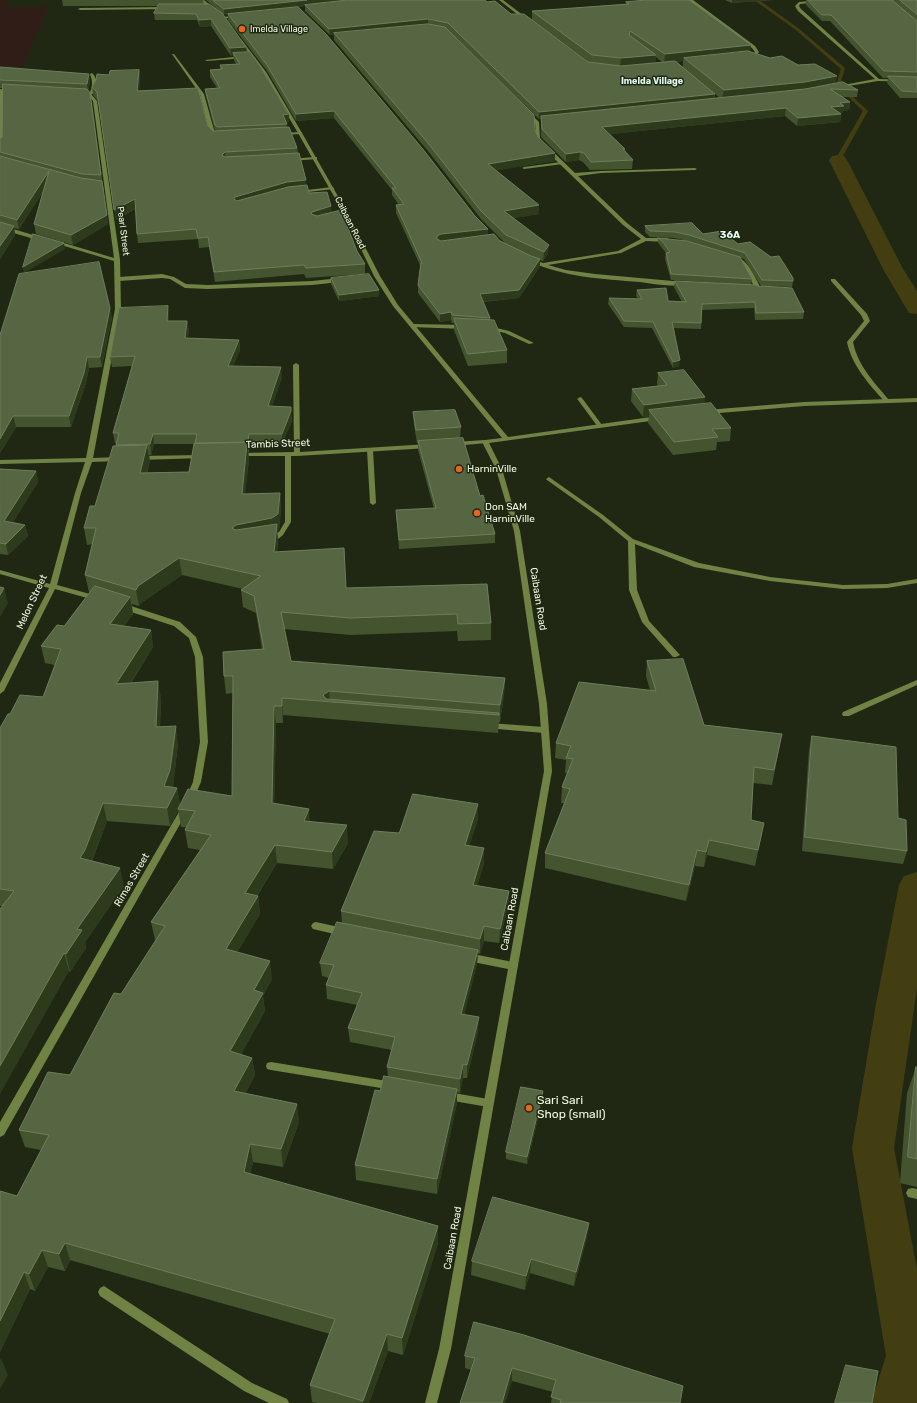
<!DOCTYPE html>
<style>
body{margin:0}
canvas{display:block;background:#202814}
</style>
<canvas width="917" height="1403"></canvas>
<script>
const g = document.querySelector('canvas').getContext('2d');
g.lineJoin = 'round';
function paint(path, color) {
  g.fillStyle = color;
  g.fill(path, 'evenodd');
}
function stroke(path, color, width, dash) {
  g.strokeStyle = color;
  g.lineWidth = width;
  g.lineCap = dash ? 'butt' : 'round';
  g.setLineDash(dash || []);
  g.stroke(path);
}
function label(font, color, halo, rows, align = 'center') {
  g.font = font + ' Rubik,sans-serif';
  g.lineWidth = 3;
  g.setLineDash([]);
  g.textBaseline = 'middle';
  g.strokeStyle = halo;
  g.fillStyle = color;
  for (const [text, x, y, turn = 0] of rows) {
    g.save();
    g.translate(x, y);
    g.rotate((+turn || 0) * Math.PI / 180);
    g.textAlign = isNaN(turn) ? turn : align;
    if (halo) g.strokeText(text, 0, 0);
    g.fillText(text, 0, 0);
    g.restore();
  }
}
const green = new Path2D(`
 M0,0H9L6,8L49,6L23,67L0,66Z`);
const stream = new Path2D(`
 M754,0H759L798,28L845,68L840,85L868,111L840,161L835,160L863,111L836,85L841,69L796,30Z`);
const canal = new Path2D(`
 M838,155L844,156L847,160L903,269L917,291V314L909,313L883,269L829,160L832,156Z
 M917,872V988L894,1148L917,1269V1403H871L886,1356L852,1148L876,1004L899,885L904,876Z`);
const service = new Path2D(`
 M244,56L245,58L207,61L205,60Z
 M92,73C99,79 98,91 90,96L88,95C93,88 93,82 90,74Z
 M315,157H317V159L290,161L288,160L290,159Z
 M561,162H563V164L524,169L522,168L524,167Z
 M332,187L334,188V189L299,193L297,192L299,191Z
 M162,274L174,277L186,284L208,285L312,281L340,278L343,280L340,282L312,285L208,289L185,288L170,279L162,278L119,281L116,279L119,277Z
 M413,324L465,325L468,327L465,329L411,327V325Z
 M488,326L509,331L534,343L529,344L505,333L486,329L485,328Z
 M580,397L582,398L602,425V427H598L578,400L577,399Z
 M370,448L373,450L376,503L373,505L370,503L367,450Z
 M288,452L291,454V522L283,535L278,539L268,541L265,539L266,538L279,532L285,522V454Z
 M549,477L603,515L633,539L699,563L770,577L843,585L887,584L917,579V583L887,588L843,589L770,581L694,567L635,544L637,590L649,621L680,655L676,657H673L642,622L629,590L628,541L599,517L547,480L546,479Z
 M917,680V685L849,716H843L842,714L843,712Z
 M489,723L544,727L548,730L544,733L486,728L485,726Z
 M316,922L343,928L346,929L348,932L346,935L343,936L313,929L311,926L313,923Z
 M468,953L513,962L516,963L518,966L516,969L513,970L468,961L465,960L463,957L465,954Z
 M271,1062L393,1082L397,1083L398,1086L397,1089L393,1090L271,1070L267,1069L266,1066L267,1063Z
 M448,1092L488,1099L492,1100L493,1103L492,1106L488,1107L448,1100L444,1099L443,1096L444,1093Z
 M912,1188L917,1189V1199L908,1197L906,1193L908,1189Z
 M104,1286L252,1383L287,1399L289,1403H269L244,1391L100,1296L98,1292L100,1288Z`);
const minor = new Path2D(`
 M200,0H204L224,17L237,15L239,16L222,19Z
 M499,0H503L528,19V21H526Z
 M689,0H693L755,46L759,52L756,56L746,59V57L754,54L755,52L752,48Z
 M821,0H836L800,4L799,6L801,9L879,79L917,80V82L878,81L837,88L838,86L875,79L798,11L795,6L799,2Z
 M167,7L168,9L80,10L78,9L80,8Z
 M172,54H174L204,94L216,137H212L210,134L200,94Z
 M0,89L15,91L13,92L3,91L2,146L0,147Z
 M81,93L91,94L97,101L120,260L121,309L93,458L119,457L122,459L119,461L92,462L81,493L57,585L101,597L102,599L98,601L55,589L4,691L0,694V683L49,588L0,574V570L50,584L75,493L85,462L0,464V460L86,458L115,309L114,261L51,242L54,240L114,258L93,101L89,96L80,95L79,94Z
 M524,111H528L539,122L540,138L543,142L575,173L601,171L695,168L697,169L695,170L601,173L578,176L627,223L646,238H667L670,240L667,242L646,241L621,253L548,265L566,270L595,274L684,282L686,283V285C671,287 654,284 640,282C602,279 563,277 528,261V259L530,258L543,263L618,251L641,239L623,225L539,144L536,138L535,122L524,113Z
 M302,132V133L300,134L282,135L280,134L282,133Z
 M0,225L43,238L44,239L41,241L0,229Z
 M731,256C747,255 755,278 762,290L761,291H757L740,262L731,258Z
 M831,279H835L867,314L870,321L853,342C858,366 874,382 889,400V402H885C869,384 852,366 847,342L864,321L861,315L831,281Z
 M296,363L299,365L300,452L429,444L432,446L429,448L297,456H237V454L239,453L294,452L293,365Z
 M485,440L487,441V443L454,446L451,444L454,442Z
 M201,455L203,456V458L139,460L136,458L139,456Z
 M119,604H125L180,622L196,637L203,657L208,742L201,782L192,802H186L185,800L193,782L200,742L195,657L189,638L174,626L119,608L118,606Z
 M184,807L187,808L188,810L4,1135L0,1137V1122L180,810L181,808Z`);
const tertiary = new Path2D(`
 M239,39H241L266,72L302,133L348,214L380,276L398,305L508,437L658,416L661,418L658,420L489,443L502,469L520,531L547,704L552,771L451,1349L437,1403H425L439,1349L544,771L539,704L514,531L496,469L482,442L485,440L502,438L393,306L374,276L344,214L298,133L262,72Z
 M917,398V402L804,406L707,414L704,412L707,410L804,402Z`);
const wall = new Path2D(`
 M62,0H203L204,4L246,47L247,52L289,122H286L287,127L297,148L298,153L306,185L309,193L332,212L365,264V274L306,278L304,274L215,282L209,247L199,248L198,239L138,243L137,234L135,209L116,220L98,101L93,95L92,87L109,75L139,70L140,78L139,90L208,126L213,131H215L206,96L205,89L217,88L210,77V70L220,69V65L236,64L234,60L233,56H231L211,26L200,27L197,20H155L154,13L158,6H63Z
 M206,0H485L487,2L511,14L589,62L532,20V11L626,4V2L750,52L770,58L798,65L835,83L858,90L857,97H842L850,102L849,110L843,111L842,113L840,114H841L840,122L797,126L785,116L610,134L625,149L624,151L633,160L632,169L590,170L583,162L579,160L566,162L541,137V119H539L448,30L447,29L535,130L538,137L555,161L496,170L539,214L513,218L548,253L543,261L540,260V266L519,298L483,302L490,318V320L507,350V363L468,366L454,330V323H452L451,320L440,322L418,293V285L420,265L396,213V205H399L392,195V190L334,118L296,121L267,71L228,20V15H224ZM305,6V11L330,35H334V40L428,151L481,219L505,243L488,235L299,7ZM656,57L662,62L655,63ZM683,61V67L677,62ZM683,67L720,98H715V94Z
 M725,0H773L732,3Z
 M801,0H917V98H900L887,83L888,78H883L830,21H822L806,5V0Z
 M0,67L90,82L88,91L92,102L108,224L73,245L36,234L34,224L43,192L19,229L14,228L15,235L0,259V139L2,137L3,88H0Z
 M645,226L703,234L738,244L793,281L792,287L766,286L804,312L803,319L755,320L754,308L702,310L701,329L674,328L679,366L673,368L652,328L624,327L608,304L609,298L638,299L636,296L637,290L668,301L682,302L674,287L675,281L738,284L671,280L665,259L666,253L658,243V238L752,279L751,285L760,287L762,286H761L744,259L688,241L674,238L650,237L645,232Z
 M331,278L379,296L339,301L331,284Z
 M169,315V321H187L189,331L187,338L239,340L240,350L233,366L282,377L272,406L292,417V421L282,444H250L249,452H248L249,459L245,494L280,493L281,509L279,530L277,532L278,540L277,552L346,588L487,584L491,623V640L458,641L457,631L351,635L284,629L291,661L505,678L504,695L500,722H499L498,733L283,715V723H276L274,803L310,822L348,843L333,869L277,863L257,896H258L260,914L237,952L272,979L263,996L265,1011L241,1054L252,1058L255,1075L245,1094L299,1122L283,1167L253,1162L250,1174L438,1226V1243L403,1355L388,1351L369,1403H317L312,1402L310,1385L330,1334L70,1260L65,1271L48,1267L35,1291L30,1289L0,1352V1191L17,1196L41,1150L25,1147L19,1130L70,1075L156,940H155L151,922L200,850L188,848L185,830L186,827H181L178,810L170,826L107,821L92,861L124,886L85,942L86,948L70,972L69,971L2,906H0V728L10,714L43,697L55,665L45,663L41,646L64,626L90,592H89L85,575L92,544L87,545L84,528L95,506L116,446V443H115L113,433L132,366L112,367L110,357ZM154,444H194L189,472L147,473L150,461L149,455H151ZM182,575L243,589L241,590L243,607L256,613L262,649L224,676L226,694L233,693L232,796L180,805L177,788L173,787L178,743L160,727L161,698L131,683L153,647L151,630L124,626L133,614L132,604L139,606L141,603Z
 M112,318L102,367L89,368L86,383L71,427H16L0,453V335Z
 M658,373L704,404L731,428L730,441L717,442L716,450L673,455L648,423L649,416L643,417L631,401L632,389L658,386L657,384Z
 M413,412L461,427L460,438L480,496L495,534V543L399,549L396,510L434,509L418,450V443H417L414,425Z
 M0,469L36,471L38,482L13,522L25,525L28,536L8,555L0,554Z
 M647,661L704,725L782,734L772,785L753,783L751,820L764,823L755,866L707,855L704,867L695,866L686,901L545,868V853L564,803H561L562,787L567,773H565L566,760L555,758L556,743L650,690L646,676Z
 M812,736L898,818L907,851L903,864L802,851L809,750Z
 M478,819L469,845L484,863L477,886L509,891L508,906L499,943L484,941L480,954L478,953L477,964L464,1014L478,1031L467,1078H463L460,1093L457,1092V1103L437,1194L356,1180L355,1165L380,1091L388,1077L387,1067L392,1050L350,1042L348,1028L357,1005L327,999L326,985L329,978L322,976L320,963L342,923L341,911L399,833Z
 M916,1067H917V1187L900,1183L907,1093Z
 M543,1091V1098L527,1164L506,1159V1152Z
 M587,1237L574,1286L530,1273L525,1290L471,1275L472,1261Z
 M465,1356L680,1403H551L553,1392L512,1381L505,1403H460L471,1370L465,1368Z`);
const shadedWall = new Path2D(`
 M307,0H363L305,5V6L228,15V14V15H224V9Z
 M732,0H773L732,3Z
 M211,19V26L200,27L199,20Z
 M428,19V26L334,33V35H330L329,29Z
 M751,45L750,54L684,58L683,61L664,63L665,54Z
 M246,47L247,54L233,53V56H231L230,48Z
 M656,55L655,64L620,67L621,58Z
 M139,70L140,78L138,99L137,91Z
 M89,74L90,82L88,92L87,84Z
 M837,76L835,85L722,99L724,90Z
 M715,94L714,101L539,119V112Z
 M850,102L849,110L843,111L842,113L830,114L831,107L840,103Z
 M786,108L785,116L602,135V127Z
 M334,111V118L296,121V114Z
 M289,114V122H284L283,115Z
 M841,114L840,122L797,126L798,118Z
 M225,152L226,162L222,155Z
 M580,152L579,160L566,162V154Z
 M555,153V161L487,172L488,164Z
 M49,171L51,180L19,229L17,220Z
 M306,180V189L235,208L234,199L235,197L287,182Z
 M102,181L108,224L73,245L71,235Z
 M135,199L136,208L116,220L114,210Z
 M539,205V214L504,220V211Z
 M331,206L332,215L312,224L311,214L312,212Z
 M14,226L15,235L0,259V246Z
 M488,229V236L437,244V236L441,234Z
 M64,243L65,249L24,273L23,267Z
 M549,245L548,253L543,261L544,252Z
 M540,259V266L519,298L479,302L480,294Z
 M379,290V296L339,301V295Z
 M168,306L169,315V331L167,321Z
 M110,308L112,318L102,367L100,357Z
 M451,312V320L440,322V314Z
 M187,321L189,331L186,347L185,338Z
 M239,340L240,350L229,376L228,366Z
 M87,357L89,368L86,383L71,427L69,416Z
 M680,360L679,366L673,368V362Z
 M281,367L282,377L269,416L268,406Z
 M705,397L704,408L649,410V416L643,417L644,405Z
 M291,407L292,421L282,444V434Z
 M13,416L16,427L0,453V439Z
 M153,434L154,444L151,455L150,444Z
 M249,434L250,444L249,452L248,442Z
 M247,443L249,459L243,510L242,494Z
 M147,445L150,461L142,489L140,473Z
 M36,471L38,482L7,532L4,521Z
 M280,493L281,509L279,530L277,532L278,540L275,569L238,542L233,527Z
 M25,525L28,536L8,555L6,544Z
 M179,558L182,575L141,603L139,606L136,590L138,586Z
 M4,588L8,603L0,617V595Z
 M130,597L133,614L113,642L110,624Z
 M151,630L153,647L119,701L116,684Z
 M505,678L504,695L500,722V705Z
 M158,681L161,698L159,744L156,727Z
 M329,691L330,702L324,701L323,695Z
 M282,698L283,715V723L282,706Z
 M274,706L276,723L274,820L272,803Z
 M176,726L178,743L173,788L164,786Z
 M177,788L180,805L170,826L167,808Z
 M103,803L107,821L89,868L80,858Z
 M478,804V819L465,859V845Z
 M309,809L310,826L304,821Z
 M347,825L348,843L333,869L332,852Z
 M709,840L707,855L704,867L706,852Z
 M275,845L277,863L247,911L245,893Z
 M484,848V863L473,900V885Z
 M697,850L695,866L686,901L689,885Z
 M120,868L124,886L85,942L86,948L70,972L66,954L77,929Z
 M509,891L508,906L499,943L500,929Z
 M258,896L260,914L229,967L226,949Z
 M484,926V941L480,954V939Z
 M478,950L477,964L461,1028V1014Z
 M64,953L69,971L0,1094V1066Z
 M270,961L272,979L263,996L265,1011L233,1069L230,1051L254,990Z
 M479,1017L478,1031L467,1078V1065Z
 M252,1058L255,1075L237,1109L234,1091Z
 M463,1064V1078L460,1093V1079Z
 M457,1089V1103L437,1194V1179Z
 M543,1091V1098L527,1164V1157Z
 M297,1104L299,1122L283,1167L281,1149Z
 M250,1144L253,1162L246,1190L244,1172Z
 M589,1223L587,1237L574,1286L576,1272Z
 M438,1226V1243L403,1355L402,1338Z
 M65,1243L70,1260L65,1271L59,1254Z
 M42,1250L48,1267L35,1291L29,1274Z
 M531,1259L530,1273L525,1290L526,1276Z
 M24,1272L30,1289L0,1352V1321Z
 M387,1334L388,1351L369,1403H363V1401Z
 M1,1358L8,1375L0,1389V1360Z
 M512,1368V1381L505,1403H502Z`);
const building = new Path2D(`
 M213,0H307L224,9Z
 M348,0H485L487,2L495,1L511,14H524L588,62L621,66L675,61L715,94L539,112L448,23L428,19L329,29L305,5Z
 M647,0H689L751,45L665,54L630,31L629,35L656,55L621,58L592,55L532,11L629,4L626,2Z
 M808,0H892L917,21V72L884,71L831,15H822Z
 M900,0H917V14Z
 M159,4H209L222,13L246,47L230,48L211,19L199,20L196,14L154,13Z
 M298,7L326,34L422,148L475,216L488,229L441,234L437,236V239L441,241L494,234L500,241L531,256L540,259L519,290L480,294L490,318L452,315L451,312L440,314L418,285L421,263H422L396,205L404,204L392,188H396L334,111L296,114L267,65L228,14Z
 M428,24L445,27L534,115L535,130L538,137L555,153L488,164L539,205L504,211L549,245L544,252L506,235L481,211L428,143L334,33Z
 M748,51L770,58L782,56L798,65L815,64L837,76L805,82L724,90L684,58Z
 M250,52L260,66L289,114L283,115L287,124L217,127L215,125L205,89L220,88L210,70L222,69L220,65L240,64L233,53Z
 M0,67L89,74L87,84L0,80Z
 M139,70L137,91L198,88L208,126L213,131L289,127L297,148L225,152L222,155L225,157L299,153L306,180L287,182L235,197L234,199L237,201L288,187L307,185L309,193L327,192L331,206L312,212L311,214L317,216L341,210L357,251L365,264L306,268L304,265L214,272L208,237L198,238L196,229L137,234L135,199L114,210L97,92L92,87L96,80L97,74L109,75L110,71Z
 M888,76L917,77V92L902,91Z
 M843,82L858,90L830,89L850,102L840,103L844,106L831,107L841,114L798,118L786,108L602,127L625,149H623L633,160L591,162L584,153L580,152L566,154L542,129L541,116L805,89Z
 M3,84L87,89L90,93L101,175L82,174L0,152V139L2,137Z
 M0,156L81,178L102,181L107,215L71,235L34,224L49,171L17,220L0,215Z
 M0,222L14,226L0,246Z
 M692,223L703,234L722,231L738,244L750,242L771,257L779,256L793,278V281L762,280L745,253L689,235L675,232L650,231L645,226Z
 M33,234L64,243L23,267Z
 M658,238L687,241L740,257L752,279L671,274L666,253L670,252L663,242Z
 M99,262L110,308L100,357H87L84,373L69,416H13L0,439V335L19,274Z
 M369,274L379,290L339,295L331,278Z
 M675,281L756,285L760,287L762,286L792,288L804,312L756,313L755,302L702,304L701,323L672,322L680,360L673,362L653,322L624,321L609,298L642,299L637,290L666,288L668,301L686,302Z
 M168,306L167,321H187L185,338L239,340L228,366L281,367L268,406L291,407V411L282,434H249L248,442L195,443L197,434H153L150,444L116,445L119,433H113L135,356L110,357L119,308Z
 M454,318L494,320L507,350L468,354Z
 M684,370L705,397L644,405L632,389L667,385L658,373Z
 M711,403L731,428L712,429L718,437L674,442L649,410Z
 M455,410L461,427L416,430L413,412Z
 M463,438L480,496L483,495L495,534L399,540L396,510L436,508L418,441Z
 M247,443L242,494L280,493L278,514L272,518L236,525L233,527V529L236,530L277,524L274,552L344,548L346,588L487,584L491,623L458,624L457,614L350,618L281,612L291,661L505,678L500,705L329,691L323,695L326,699L499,713V715L282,698V706H274L272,803L309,809L304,821L347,825L332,852L275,845L245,893L258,896L226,949L270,961L254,990L263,993L230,1051L252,1058L234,1091L297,1104L281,1149L250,1144L244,1172L438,1226L402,1338L387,1334L363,1401L310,1385L335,1319L65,1243L59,1254L42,1250L29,1274L24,1272L0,1321V1191L17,1196L49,1135L19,1130L48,1072L70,1075L114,993L121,994L165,926L151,922L211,835L185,830L195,811L178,809L188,789L232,796L233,676H224L223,652L264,649L254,596L241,590L261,576L179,558L138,586L136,590L85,575L96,528H84L90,506H95L113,446L147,445L140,473L189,472L194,444Z
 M0,469L36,471L4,521L25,525L6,544L0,543Z
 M95,586L130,597L110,624L151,630L116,684L158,681L156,727L176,726L170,770L164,786L177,788L167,808L103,803L85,850L80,858L120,868L77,929L82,930L66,954L64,953L0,1066V909L14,891L0,889V728L8,714H10L20,695L43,697L61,649L41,646L57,625L64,626Z
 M0,587L4,588L0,595Z
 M683,659L704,725L782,734L774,770L754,767L751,820L764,823L758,850L709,840L706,852L697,850L689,885L545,853L570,789L562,787L573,759L566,758L571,746L556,743L579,682L656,691L647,661Z
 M812,736L896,747L898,818L906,820L907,851L805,837Z
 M413,794L478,804L465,845L484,848L473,885L509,891L500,929L484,926L480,939L341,911L374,831L399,833Z
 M337,922L478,950L461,1014L479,1017L467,1065L463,1064L460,1079L387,1067L395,1037L348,1028L362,993L326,985L334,965L320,963Z
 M916,1067H917V1159L908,1157Z
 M384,1076L457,1089L437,1179L355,1165L375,1090L380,1091Z
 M521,1087L543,1091L527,1157L506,1152Z
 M493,1197L589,1223L576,1272L531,1259L526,1276L472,1261Z
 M474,1322L524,1335L683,1386L680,1403H560L561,1400L551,1397L556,1380L512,1368L502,1403H460L475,1358L465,1356Z
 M846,1365L878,1371L872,1403H835Z`);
const markers = [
 [242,29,4,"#e56521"],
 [459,469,4,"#e56521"],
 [477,513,4,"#e56521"],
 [529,1108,4,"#e56521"]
];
const farPoinames = [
 ["Imelda Village",250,29]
];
const farNeighbourhoodnames = [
 ["Imelda Village",652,81]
];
const farStreetnames = [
 ["Caibaan Road",350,223,63],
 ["Pearl Street",123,231,83]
];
const farQuarternames = [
 ["36A",730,235]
];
const streetNames = [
 ["Tambis Street",278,444,-2],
 ["Caibaan Road",538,599,81],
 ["Melon Street",32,602,-65],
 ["Rimas Street",132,880,-60],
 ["Caibaan Road",510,919,-80],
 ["Caibaan Road",453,1238,-80]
];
const poiNames = [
 ["HarninVille",467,469],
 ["Don SAM",485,507],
 ["HarninVille",485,519]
];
const nearPoinames = [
 ["Sari Sari",537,1101],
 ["Shop (small)",537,1115]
];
paint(green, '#311d17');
paint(stream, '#433e12');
paint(canal, '#433e12');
paint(service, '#708244');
paint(minor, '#708244');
paint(tertiary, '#708244');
paint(wall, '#43542f');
paint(shadedWall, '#2d3b1c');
paint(building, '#566642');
stroke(building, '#6e7d5b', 1);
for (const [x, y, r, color] of markers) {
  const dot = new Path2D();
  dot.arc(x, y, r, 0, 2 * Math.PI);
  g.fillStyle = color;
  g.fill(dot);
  stroke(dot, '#202814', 1.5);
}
label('9px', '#f1fbdf', '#202814', farPoinames, 'left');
label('bold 9px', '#e0fbf1', '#202814', farNeighbourhoodnames);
label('9px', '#f1fbdf', '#202814', farStreetnames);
label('bold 10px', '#e0fbf1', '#202814', farQuarternames);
label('10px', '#f1fbdf', '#202814', streetNames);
label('10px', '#f1fbdf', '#202814', poiNames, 'left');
label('12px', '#f1fbdf', '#202814', nearPoinames, 'left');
</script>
